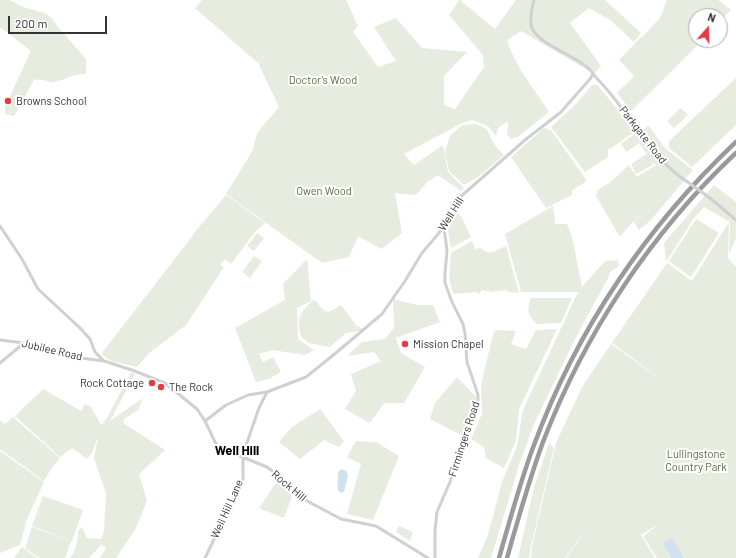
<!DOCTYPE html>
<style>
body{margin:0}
#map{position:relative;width:736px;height:558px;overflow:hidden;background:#fff;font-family:Barlow,sans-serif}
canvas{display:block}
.north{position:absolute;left:688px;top:8px;width:40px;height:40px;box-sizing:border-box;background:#fff;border:1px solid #adadad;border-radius:50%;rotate:20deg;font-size:11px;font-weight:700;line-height:16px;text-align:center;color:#333}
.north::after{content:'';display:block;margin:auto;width:14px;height:18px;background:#e63946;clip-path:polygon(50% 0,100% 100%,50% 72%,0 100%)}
.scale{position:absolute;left:8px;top:16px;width:99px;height:18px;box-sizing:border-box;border:2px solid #333;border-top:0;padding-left:5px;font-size:12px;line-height:14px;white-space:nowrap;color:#333;-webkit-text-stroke:3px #fff;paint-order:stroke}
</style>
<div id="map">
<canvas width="736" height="558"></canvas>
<div class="north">N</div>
<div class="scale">200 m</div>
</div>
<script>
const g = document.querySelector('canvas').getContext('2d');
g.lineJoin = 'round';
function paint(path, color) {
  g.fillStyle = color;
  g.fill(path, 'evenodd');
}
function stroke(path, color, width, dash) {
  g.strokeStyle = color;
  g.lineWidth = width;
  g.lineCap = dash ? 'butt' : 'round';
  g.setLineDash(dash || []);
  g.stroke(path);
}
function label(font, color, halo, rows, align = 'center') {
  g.font = font + ' Barlow,sans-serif';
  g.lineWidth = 4;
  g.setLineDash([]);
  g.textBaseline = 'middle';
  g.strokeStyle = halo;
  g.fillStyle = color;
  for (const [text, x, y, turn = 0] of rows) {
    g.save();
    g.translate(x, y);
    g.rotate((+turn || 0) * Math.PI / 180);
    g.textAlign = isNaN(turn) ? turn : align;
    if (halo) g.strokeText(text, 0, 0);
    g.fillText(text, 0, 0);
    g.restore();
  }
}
const green = new Path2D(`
 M0,0H9L23,7L44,13L52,18L58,27L86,59V74C72,74 67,79 55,82C49,84 44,78 34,80L14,116L5,114V107L31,51L0,27Z
 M202,0H346L358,26L353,32L378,67L396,61L374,27L396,18L422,48L467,52L444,76V105L455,109L484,67L483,55L449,15L459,0H460L495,29L516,0H605L641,33L634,42L610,20L589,8L570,23L601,66L594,74L521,31L507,40C514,65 535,90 549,112L518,137L510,139L507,134L508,127V121L498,128L496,136L488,126L472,120L462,123L404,154L414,165L443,145L448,172L464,188L461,191L438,175L429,181L427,179L428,181L416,195L395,193L402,233L382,249L358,236L349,257L322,263L226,194L253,150L257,133L279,107L259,65L270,44L259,64L195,8Z
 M667,0H718L731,10L720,21V16H696V40H703L631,111L617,93L634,76L619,60L640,38L643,36L660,18Z
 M736,78V125L692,167L669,148V141Z
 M592,85H597L610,100L634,132L610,149L608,148V157L585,172L551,127L576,104Z
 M681,108L688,115L674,128L667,121Z
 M476,124C490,129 487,131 493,142C496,147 500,151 504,155L478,177L464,185L449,171L445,152L450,136L462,125Z
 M648,125L665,148L693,170L651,220L639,230L634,222L643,212L630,225L620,237L596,196L598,190L613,180L629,165L637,177L656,165L651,159L654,164L636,174L631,164L647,154L639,143L626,152L621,144L636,133L638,137Z
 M544,128L551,130L587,181L572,190V195L546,208L511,157Z
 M714,185L736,202V238L729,254L730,222L704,207L694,218L666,262L664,243Z
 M226,195L265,223L255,232L231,264L225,259L220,265L224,267L186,325L149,353L137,367C127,364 107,363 102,353L194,234V233Z
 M553,206L555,224H567L572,237L582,287L605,261L618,260L619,266L610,272L608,278L575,339L534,424L520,462L491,558H478L488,535L502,482L517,446L523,410L578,292H521L505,234Z
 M456,210L462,218L471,237L451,248L448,230Z
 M696,219L719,233L691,277L669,261Z
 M729,222L728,258L736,267V558H657L643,536L662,522L641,535L655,558H566L595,517L565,558H531L532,546L556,443L582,387L611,344L671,387L612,343L667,263L692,281Z
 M257,233L264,238L254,251L247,246Z
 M472,241L475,249L481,248C489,257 496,250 506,246L519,293L509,292L505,290L489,292L486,282L488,291L482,290L479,294L476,292L454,294C447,282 450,267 451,253Z
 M254,256L262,261L250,278L242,272Z
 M307,259L311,301L297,308L298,339L314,350L305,355L272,350L259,354L263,362L273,357L281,372L272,377V378L256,382L235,328L285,300L283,284Z
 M531,298H572L561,323L537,324C527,314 527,311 531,298Z
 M393,299L417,305H433L440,322L396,338L401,353L425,367L404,403H384L370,423L345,409L356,391L351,374L381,361L374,352L347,356L362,342L385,339L394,328Z
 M313,300L316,301C326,315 327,314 341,305L356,325L362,329L359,331L346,333L330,347L309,343L301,337C297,315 298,316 313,300Z
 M557,329L519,409L516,440L504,468L486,458L484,447L471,439L482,414L481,385L493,335L496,330L516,331L511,344L526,349L536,330Z
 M131,372L135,374L110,421L143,398L138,410L124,419L123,423L165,450L139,474L147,501L136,528L116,558H100L106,548L101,545L89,558H70C76,549 78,542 78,531L82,527L87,538L101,539L104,531L106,493L94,458L98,436L92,453L87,459L72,448L60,457L15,416L43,389L81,411L85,404L91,407L101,425L100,427L107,418Z
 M457,377L478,399L469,429L461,435L430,419L435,403Z
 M320,409L344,441L339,447L324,440L300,459L279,442L292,427Z
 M13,417L60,458L51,469L44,481L0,449V420L5,424Z
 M356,441L376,442L399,456L373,520L347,514L361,464L347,457Z
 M549,443L554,448L531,546L529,558H518L534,487Z
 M0,451L44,482L27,519L20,545L0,553Z
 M278,480L294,491L284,518L259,508Z
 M43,496L83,510L72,541L32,526Z
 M399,526L413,532L410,541L396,532Z
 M32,527L71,541L65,558H39L25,548Z
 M22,547L37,558H14Z`);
const water = new Path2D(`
 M342,469L346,471L348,476L344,492L342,493L338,491C337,485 338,477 338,472Z
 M672,538L684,558H672L663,543Z`);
const minor = new Path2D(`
 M593,74C600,82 607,89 614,98C635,125 653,158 682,178
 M710,198L736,220
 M0,226L22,259L38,289L80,328L90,339L95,352L104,361
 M0,340L24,343L65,356L104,361L132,370L165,383L197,409L205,421L216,444L225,450L267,467L280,477L307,501L341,519L376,526L428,558
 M0,363L24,343
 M205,421L226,405L248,395L267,392L306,377L331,357L382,314L405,281L422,253L444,227L458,199L525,140L561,112L590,79L593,74C590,68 585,65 580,62C567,53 533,40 531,25C530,17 532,8 534,0
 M205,558L243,479V454L259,408L267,392
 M435,558V530L437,512L450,482L460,448L471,425L478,399V395L467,362L465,333L463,324L452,302L445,283V273L447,251L444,227`);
const highway = new Path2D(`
 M499,558C510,520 520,482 534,445C577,329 647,226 736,142
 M507,558C518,519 529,480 543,442C585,333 651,233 736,153`);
const minorBridge = new Path2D(`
 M682,178L710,198`);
const markers = [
 [8,101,4,"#e63946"],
 [405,344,4,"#e63946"],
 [152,383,4,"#e63946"],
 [161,387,4,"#e63946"]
];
const parkNames = [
 ["Doctor's Wood",323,80],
 ["Owen Wood",324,191],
 ["Lullingstone",696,454],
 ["Country Park",696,467]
];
const poiNames = [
 ["Browns School",16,101],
 ["Mission Chapel",413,344],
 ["Rock Cottage",144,383,"right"],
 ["The Rock",169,387]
];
const streetNames = [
 ["Parkgate Road",643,135,52],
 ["Well Hill",451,214,-58],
 ["Jubilee Road",52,350,13],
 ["Firmingers Road",464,439,-72],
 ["Rock Hill",289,486,40],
 ["Well Hill Lane",227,509,-66]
];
const quarterNames = [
 ["Well Hill",237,451]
];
paint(green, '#e6ecdf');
paint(water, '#cfe2ee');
stroke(minor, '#d0d0d0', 3);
stroke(highway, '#9a9a9a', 4.5);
stroke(minorBridge, '#d0d0d0', 3);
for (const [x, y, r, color] of markers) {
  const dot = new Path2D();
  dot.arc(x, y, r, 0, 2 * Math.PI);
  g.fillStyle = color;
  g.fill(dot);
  stroke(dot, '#fff', 1.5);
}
label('11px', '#56703f', '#fff', parkNames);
label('11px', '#333', '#fff', poiNames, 'left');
label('11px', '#333', '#fff', streetNames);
label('bold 13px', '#000', '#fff', quarterNames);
</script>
